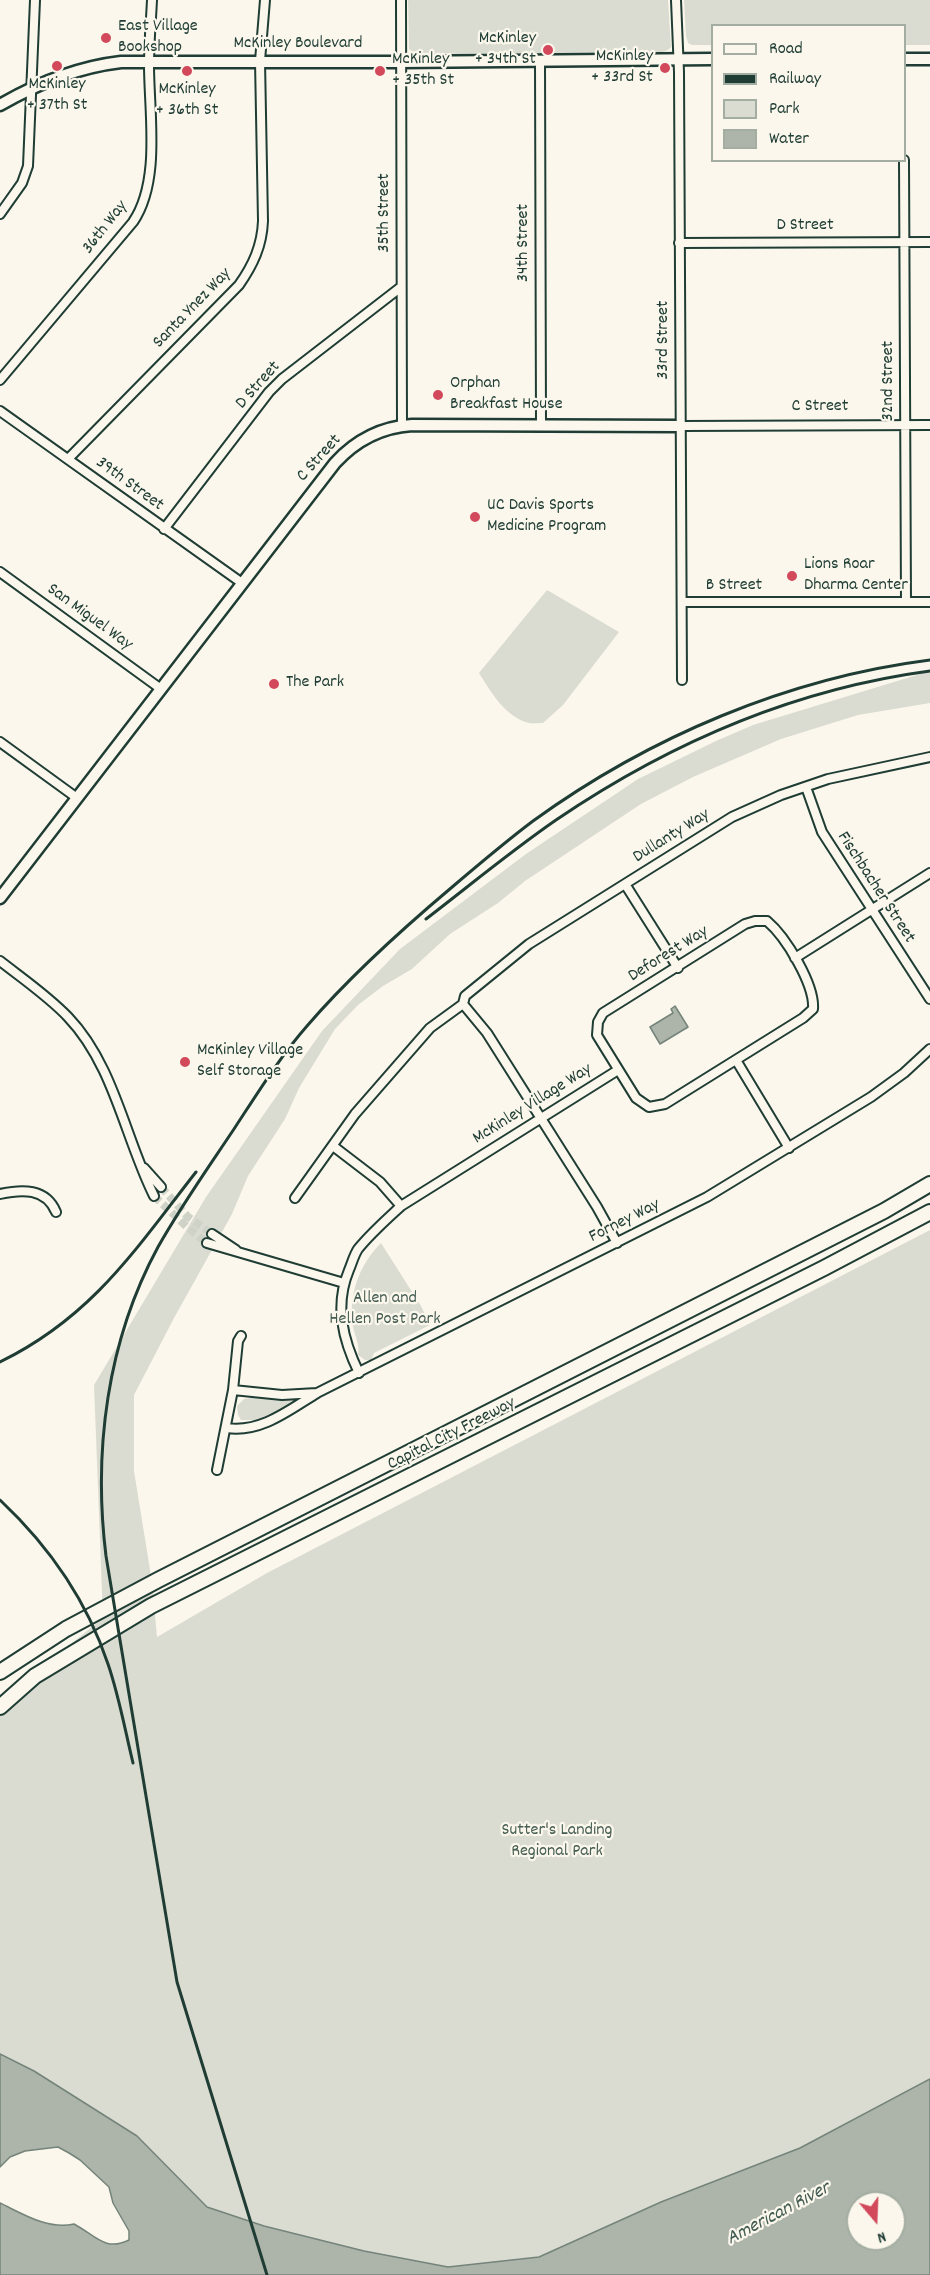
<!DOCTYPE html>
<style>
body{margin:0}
#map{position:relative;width:930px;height:2275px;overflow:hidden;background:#fbf7ec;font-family:Dekko,sans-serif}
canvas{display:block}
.legend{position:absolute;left:711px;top:24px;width:195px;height:138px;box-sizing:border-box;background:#fbf7ec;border:2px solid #a3ada2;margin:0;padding:8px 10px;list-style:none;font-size:18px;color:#1f3d34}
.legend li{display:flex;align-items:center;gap:12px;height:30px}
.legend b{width:30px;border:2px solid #a3ada2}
.north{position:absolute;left:846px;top:2191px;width:60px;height:60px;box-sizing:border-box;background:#fbf7ec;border:2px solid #a3ada2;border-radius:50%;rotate:161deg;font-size:16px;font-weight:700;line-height:24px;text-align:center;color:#1f3d34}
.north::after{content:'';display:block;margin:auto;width:21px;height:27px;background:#d1495b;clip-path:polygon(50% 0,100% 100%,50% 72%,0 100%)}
</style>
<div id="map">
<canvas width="930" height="2275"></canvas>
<ul class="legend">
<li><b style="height:8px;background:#fbf7ec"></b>Road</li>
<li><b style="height:8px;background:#1f3d34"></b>Railway</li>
<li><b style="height:16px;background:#dbdcd1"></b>Park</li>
<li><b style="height:16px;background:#adb4aa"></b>Water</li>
</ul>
<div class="north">N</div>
</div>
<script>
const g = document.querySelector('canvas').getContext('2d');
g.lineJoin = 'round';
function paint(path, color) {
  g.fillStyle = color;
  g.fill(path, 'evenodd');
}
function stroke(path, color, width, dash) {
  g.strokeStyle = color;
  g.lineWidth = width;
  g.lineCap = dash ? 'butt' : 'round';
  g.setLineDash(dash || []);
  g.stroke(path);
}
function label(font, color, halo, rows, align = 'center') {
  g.font = font + ' Dekko,sans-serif';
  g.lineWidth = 4.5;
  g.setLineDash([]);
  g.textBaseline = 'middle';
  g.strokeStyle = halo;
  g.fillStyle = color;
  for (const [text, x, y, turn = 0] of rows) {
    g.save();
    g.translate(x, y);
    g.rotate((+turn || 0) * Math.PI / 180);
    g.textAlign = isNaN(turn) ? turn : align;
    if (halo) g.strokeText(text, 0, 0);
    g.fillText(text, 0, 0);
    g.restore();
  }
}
const green = new Path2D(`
 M408,0H668L671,47L668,50L662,52L415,54L409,49Z
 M684,0H930V45H905L904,26H712V45H692L688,43L686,36Z
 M547,590L619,632L563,705L543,723C539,723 533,724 529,723C505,717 491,692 479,673Z
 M930,671V703L858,715L781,739L693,777L641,804L525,881L498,903L450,934L412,969L383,986L358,1005L335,1029L299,1088L285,1119L248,1176L232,1214L174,1318L134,1395V1471L152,1582L157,1637L267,1573L930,1230V2079L800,2148L661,2202L539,2257L448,2267L364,2251L264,2226L207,2207L137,2136L34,2071L0,2054V1701L103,1618L94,1385L206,1197L322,1031L400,949L526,854L638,779L716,741L753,725Z
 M381,1243L421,1306L430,1325L374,1353L371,1360H365L358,1355C360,1345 355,1336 353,1327C348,1295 359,1265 381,1243Z
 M255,1397L301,1399L258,1420H241L238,1415L237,1406L244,1399Z`);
const water = new Path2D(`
 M675,1006L688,1027L660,1044L650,1027L673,1013L671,1009Z
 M0,2054L34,2071L137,2136L207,2207L264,2226L364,2251L448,2267L539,2257L661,2202L800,2148L930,2079V2275H0V2203C23,2214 48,2230 74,2224C95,2235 105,2252 129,2240V2231L113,2203L109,2187L80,2160L69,2153L58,2147L25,2151L10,2157L0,2167ZM858,2203H894V2239H858Z`);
const streetTunnel = new Path2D(`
 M161,1187L188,1217L212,1234
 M154,1196L187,1227L207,1243`);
const street = new Path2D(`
 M401,0L402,426
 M676,0L679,72L682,680
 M540,61L541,425
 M904,160L906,602
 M0,214L22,183L28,166L35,0
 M679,243L930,242
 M0,380L133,222C161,181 149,113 149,65C149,43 151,21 152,0
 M0,411L242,583
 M681,426L930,425
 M68,459L239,285C253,265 262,246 263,221L260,61L265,0
 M164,529L269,392L282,379L401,287
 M0,572L161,689
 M682,602H930
 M0,742L77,798
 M806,787L822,832L930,999
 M625,884L678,968
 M755,921H767C786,937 815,985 813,1009L803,1018L665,1104L649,1107L636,1098L597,1035L598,1022L603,1013L745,924Z
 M795,958L930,873
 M0,961C23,979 48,996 68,1017C114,1065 125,1138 154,1196
 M736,1060L789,1148
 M333,1146L380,1182L401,1206
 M144,1168L161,1187
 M0,1194C22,1189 46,1188 56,1212
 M295,1198L355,1114L430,1028L463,1004
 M212,1234L236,1250
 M207,1243L344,1283
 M617,1243L597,1207L487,1033L463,1004L465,996L529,944L732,817L781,795L828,779L930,757
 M359,1373C343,1340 334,1306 349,1270C352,1263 354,1255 358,1249C371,1233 386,1220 401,1206L618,1070
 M317,1393L707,1197L871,1097L904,1073L930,1049
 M227,1428C261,1433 289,1410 317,1393L282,1395L233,1390
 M217,1470L233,1390L238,1341L241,1336`);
const secondary = new Path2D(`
 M904,59H930
 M0,105C38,83 78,67 121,62H401L712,59
 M0,898L335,463C356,440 381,427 412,425L681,426`);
const highway = new Path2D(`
 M0,1672L66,1629L158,1580L884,1211L930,1184
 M0,1707L35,1676L151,1606L824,1268L930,1212`);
const rail = new Path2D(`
 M426,919C469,886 511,851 556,820C668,744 795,689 930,671
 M0,1362C92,1317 135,1250 196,1172
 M0,1500C49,1546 87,1601 108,1664C119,1696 125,1730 133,1763
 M267,2275L177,1982L106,1556C93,1451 107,1341 158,1247C181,1206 208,1168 234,1129C257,1094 279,1058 307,1026C350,976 400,931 451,888C478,865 505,842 533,821C649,737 788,678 930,660`);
const markers = [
 [106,38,6,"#d1495b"],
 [548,50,6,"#d1495b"],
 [57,66,6,"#d1495b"],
 [665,68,6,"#d1495b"],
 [187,71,6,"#d1495b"],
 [380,71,6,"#d1495b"],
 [438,395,6,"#d1495b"],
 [475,517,6,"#d1495b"],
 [792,576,6,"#d1495b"],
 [274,684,6,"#d1495b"],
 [185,1062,6,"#d1495b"]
];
const poiNames = [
 ["East Village",118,28],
 ["Bookshop",118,49],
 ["McKinley",536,40,"right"],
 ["+ 34th St",536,61,"right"],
 ["McKinley",653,58,"right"],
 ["+ 33rd St",653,79,"right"],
 ["McKinley",392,61],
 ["+ 35th St",392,82],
 ["McKinley",57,86,"center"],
 ["+ 37th St",57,107,"center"],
 ["McKinley",187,91,"center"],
 ["+ 36th St",187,112,"center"],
 ["Orphan",450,385],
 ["Breakfast House",450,406],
 ["UC Davis Sports",487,507],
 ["Medicine Program",487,528],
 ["Lions Roar",804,566],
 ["Dharma Center",804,587],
 ["The Park",286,684],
 ["McKinley Village",197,1052],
 ["Self Storage",197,1073]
];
const streetNames = [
 ["McKinley Boulevard",298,45],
 ["35th Street",386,213,-90],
 ["D Street",805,227],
 ["36th Way",106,228,-52],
 ["34th Street",525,243,-90],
 ["Santa Ynez Way",193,309,-46],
 ["33rd Street",665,340,-90],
 ["32nd Street",890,381,-90],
 ["D Street",259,386,-48],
 ["C Street",820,408],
 ["C Street",320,459,-48],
 ["39th Street",129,485,36],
 ["B Street",734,587],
 ["San Miguel Way",89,618,36],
 ["Dullanty Way",672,837,-32],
 ["Fischbacher Street",875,888,57],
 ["Deforest Way",669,955,-32],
 ["McKinley Village Way",533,1105,-32],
 ["Forney Way",625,1222,-27],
 ["Capital City Freeway",452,1435,-27]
];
const parkNames = [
 ["Allen and",385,1300],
 ["Hellen Post Park",385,1321],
 ["Sutter's Landing",557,1832],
 ["Regional Park",557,1853]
];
const waterNames = [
 ["American River",779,2215,-28]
];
paint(green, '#dbdcd1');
paint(water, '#adb4aa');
stroke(water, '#74847b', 1.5);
stroke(streetTunnel, '#cfd2c7', 8, [8, 4]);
stroke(street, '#1f3d34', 12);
stroke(secondary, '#1f3d34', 15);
stroke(highway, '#1f3d34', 18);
stroke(street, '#fbf7ec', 8);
stroke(secondary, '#fbf7ec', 10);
stroke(highway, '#fbf7ec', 14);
stroke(rail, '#1f3d34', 3);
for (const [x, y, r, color] of markers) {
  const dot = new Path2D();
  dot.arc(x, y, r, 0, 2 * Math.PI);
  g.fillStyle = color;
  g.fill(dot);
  stroke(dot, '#fbf7ec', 2);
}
label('18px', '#1f3d34', '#fbf7ec', poiNames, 'left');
label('18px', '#1f3d34', '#fbf7ec', streetNames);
label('18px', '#455d53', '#fbf7ec', parkNames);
label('italic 20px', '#425b52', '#fbf7ec', waterNames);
</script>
